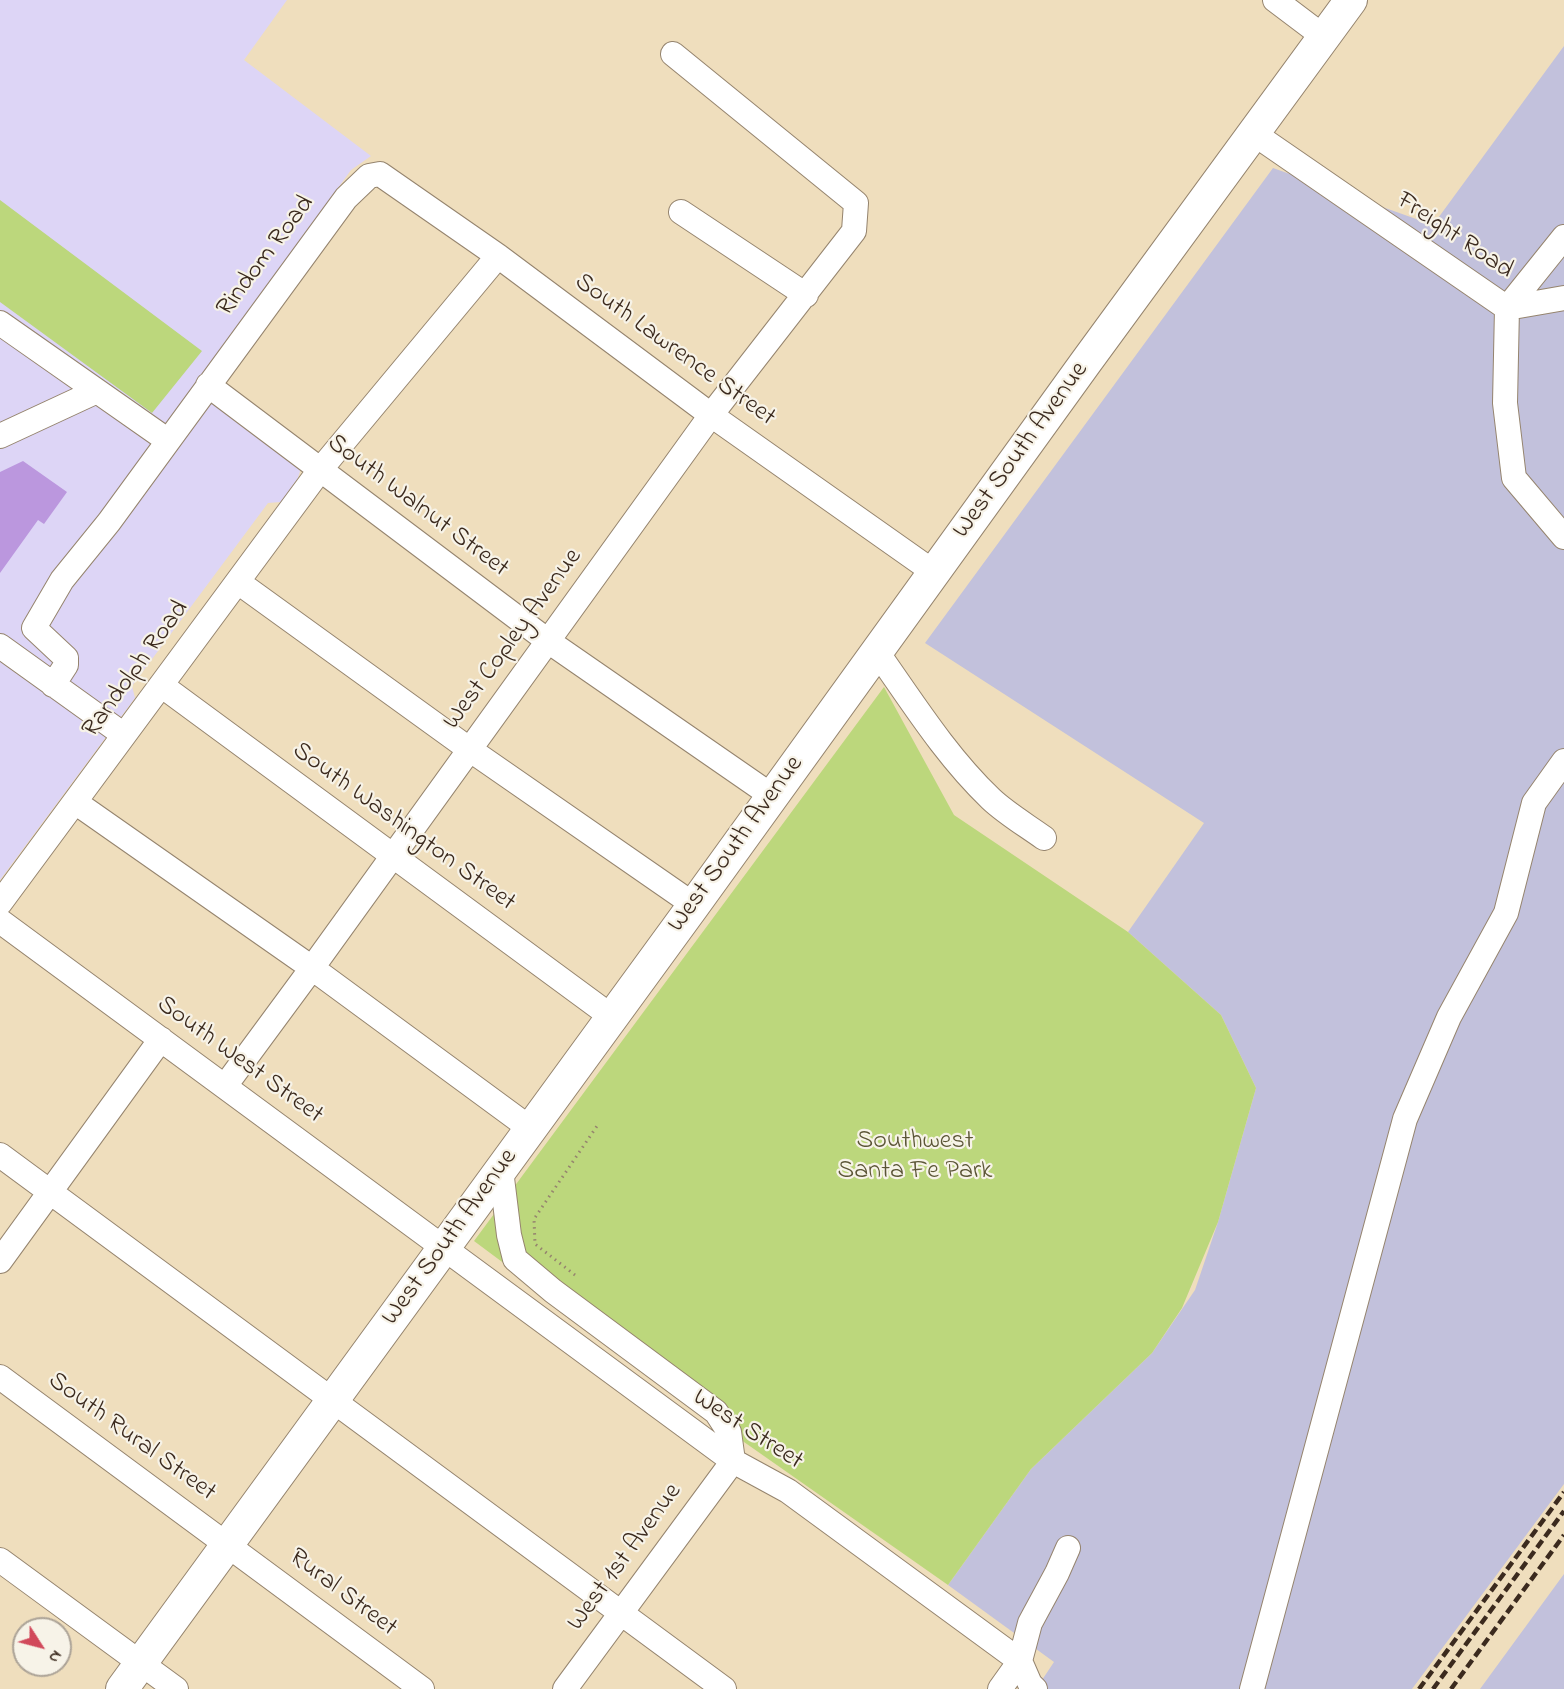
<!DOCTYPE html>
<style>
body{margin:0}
#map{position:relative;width:1564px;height:1689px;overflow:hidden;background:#efdebd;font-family:"Indie Flower",sans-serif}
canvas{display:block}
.north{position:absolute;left:12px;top:1617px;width:60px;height:60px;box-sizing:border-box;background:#f7f3e8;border:2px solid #aca397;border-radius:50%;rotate:126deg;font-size:16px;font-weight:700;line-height:24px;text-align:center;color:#3b2a1e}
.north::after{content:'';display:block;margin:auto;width:21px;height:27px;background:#d1495b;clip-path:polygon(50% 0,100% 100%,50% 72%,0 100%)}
</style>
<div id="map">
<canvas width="1564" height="1689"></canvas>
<div class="north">N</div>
</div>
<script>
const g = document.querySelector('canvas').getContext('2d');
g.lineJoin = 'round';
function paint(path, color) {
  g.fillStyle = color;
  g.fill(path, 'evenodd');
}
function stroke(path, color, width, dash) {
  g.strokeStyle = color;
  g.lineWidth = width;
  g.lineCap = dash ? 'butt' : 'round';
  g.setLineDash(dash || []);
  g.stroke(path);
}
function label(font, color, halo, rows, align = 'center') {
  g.font = font + ' "Indie Flower",sans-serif';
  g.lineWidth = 4.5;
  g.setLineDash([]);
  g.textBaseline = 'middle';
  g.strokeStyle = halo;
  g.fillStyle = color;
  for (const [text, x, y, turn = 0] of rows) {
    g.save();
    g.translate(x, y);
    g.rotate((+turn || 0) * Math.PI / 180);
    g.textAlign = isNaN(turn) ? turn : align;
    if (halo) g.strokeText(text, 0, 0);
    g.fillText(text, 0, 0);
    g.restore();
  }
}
const built = new Path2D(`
 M0,0H287L244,60L371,156L351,170L195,386L299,464L300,471L298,478L281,502L268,503L132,686L135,698L0,880Z`);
const industrial = new Path2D(`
 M1564,46V1484L1412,1689H1036L1054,1662L948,1585L1031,1469L1152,1353L1195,1290L1218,1222L1256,1088L1221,1015L1128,932L1204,823L925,643L1273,168L1433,225Z
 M1564,1574V1689H1480Z`);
const green = new Path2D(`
 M0,200L202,351L152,413L0,302Z
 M884,687L954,815L1128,932L1221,1015L1256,1088L1218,1222L1182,1308L1152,1353L1031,1469L948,1585L744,1442L474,1241Z`);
const building = new Path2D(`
 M23,461L67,492L44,524L38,520L0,573V472Z`);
const path = new Path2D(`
 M575,1275L535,1244L534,1219L597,1126`);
const minor = new Path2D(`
 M1275,0L1324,37
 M1253,133L1507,308
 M681,212L806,295
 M1507,308L1505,403L1514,478L1564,537
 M1507,308L1564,237
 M1507,308L1564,298
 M0,323L167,440
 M208,385L548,641L772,796
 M0,436L97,391
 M238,582L469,749L694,905
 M0,646L124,735
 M877,652C913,703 946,756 991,799C1007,814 1026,825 1044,838
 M53,685L66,665V658L34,628L62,580L109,522L346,198L369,176L380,174L498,256L711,415L935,573
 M161,685L612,1017
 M75,802L312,968L531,1129
 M0,903L320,470L498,256
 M0,921L733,1461L788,1491L1020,1661L1030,1684L1035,1689
 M225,1086L312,968L711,415L854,231L856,203L673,54
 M0,1155L724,1689
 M501,1170L509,1235L515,1259L553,1291L716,1412L729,1432L733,1461L565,1689
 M0,1261L161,1039
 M0,1377L422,1689
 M0,1560L176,1689
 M1000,1689L1020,1661L1030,1623L1057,1573L1068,1548
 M1252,1689L1405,1119L1449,1017L1506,913L1534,803L1564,761`);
const major = new Path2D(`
 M122,1689L694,905L1086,362L1351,0`);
const rail = new Path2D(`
 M1419,1689L1564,1492
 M1433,1689L1564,1511
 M1451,1689L1564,1535`);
const streetNames = [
 ["Freight Road",1454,237,34],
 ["Rindom Road",267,257,-53],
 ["South Lawrence Street",674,351,36],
 ["West South Avenue",1022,451,-54],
 ["South Walnut Street",417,507,37],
 ["West Copley Avenue",514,640,-54],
 ["Randolph Road",137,670,-54],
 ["South Washington Street",403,828,36],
 ["West South Avenue",737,845,-54],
 ["South West Street",239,1061,36],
 ["West South Avenue",451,1238,-54],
 ["West Street",747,1431,33],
 ["South Rural Street",131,1438,36],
 ["West 1st Avenue",626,1558,-54],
 ["Rural Street",342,1594,37]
];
const parkNames = [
 ["Southwest",915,1143],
 ["Santa Fe Park",915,1173]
];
paint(built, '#ddd5f6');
paint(industrial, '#c2c1dc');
paint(green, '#bcd77c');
paint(building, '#bb97de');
stroke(minor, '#95846e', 26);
stroke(major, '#95846e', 34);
stroke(path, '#95846e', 3, [1.5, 4.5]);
stroke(minor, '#fff', 24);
stroke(major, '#fff', 32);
stroke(rail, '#3b2a1e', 4.5, [9, 4.5]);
label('26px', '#3b2a1e', '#f7f3e8', streetNames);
label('26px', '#5b5536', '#f7f3e8', parkNames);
</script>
